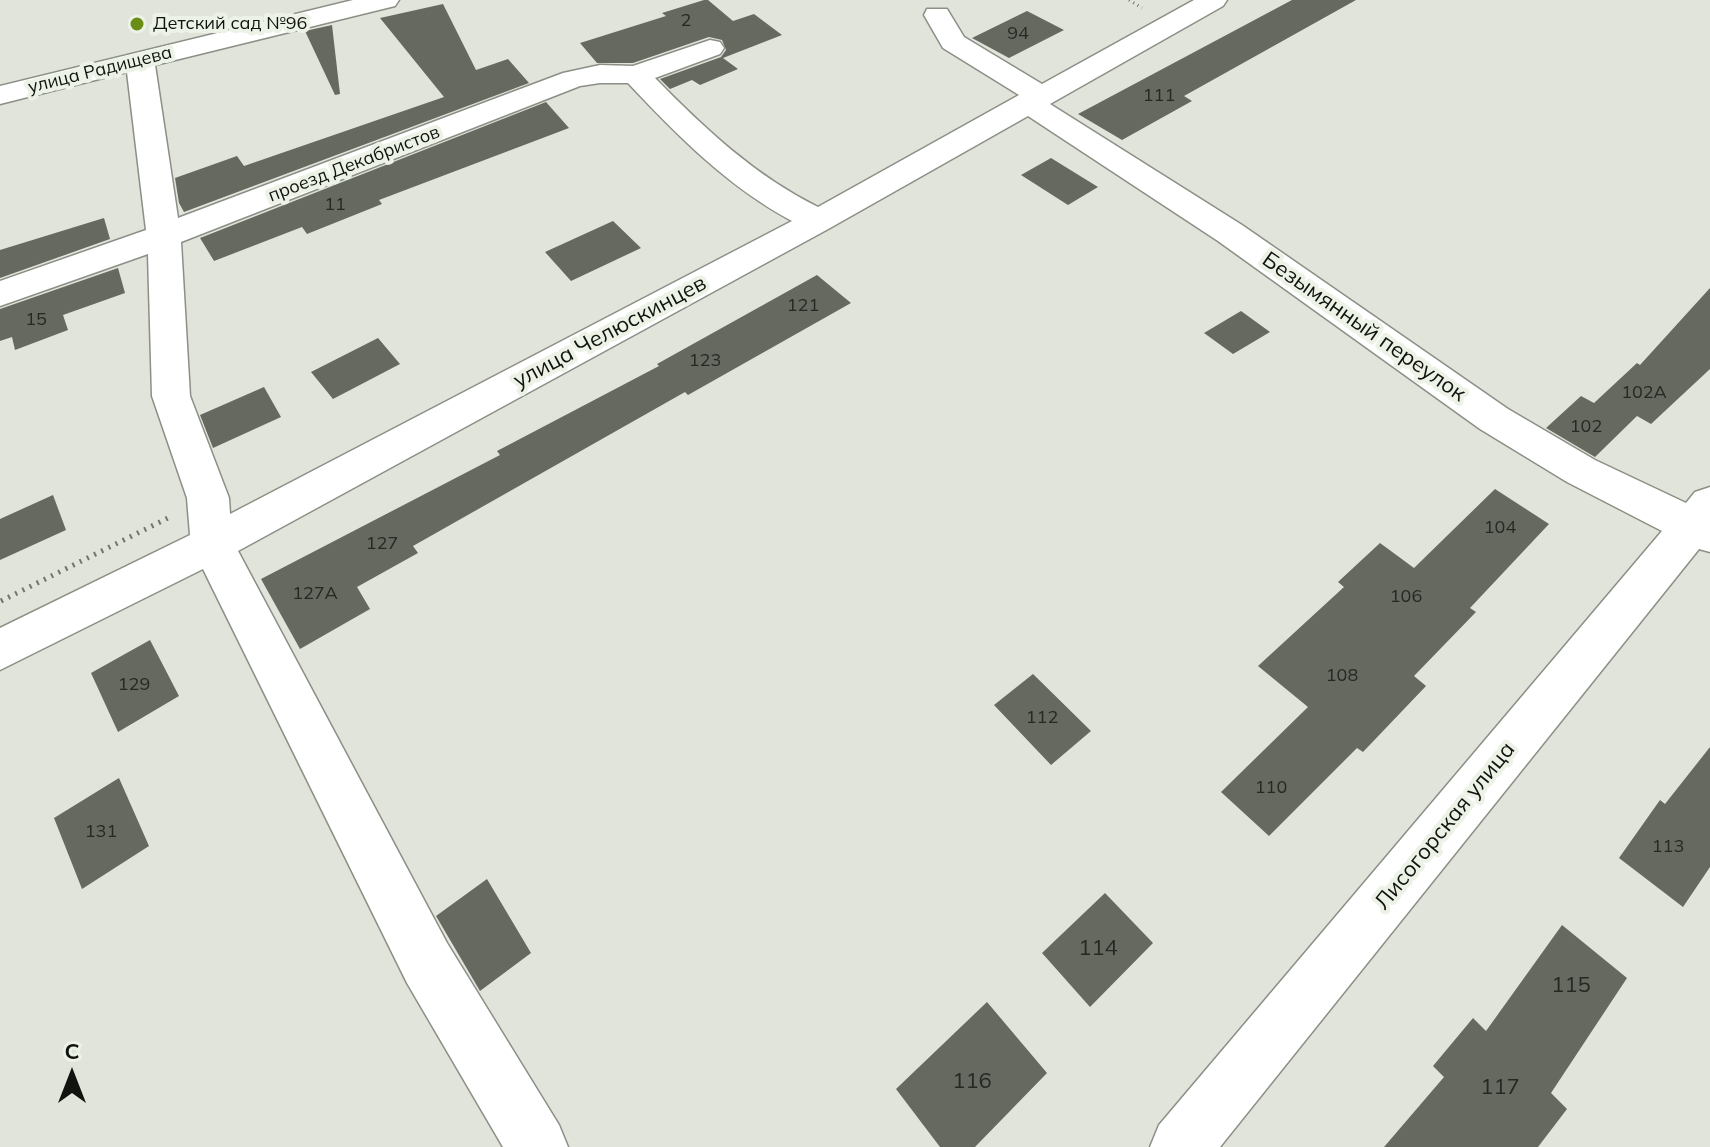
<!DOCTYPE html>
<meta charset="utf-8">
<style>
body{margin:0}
#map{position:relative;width:1710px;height:1147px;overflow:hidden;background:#e0e4da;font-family:Mulish,sans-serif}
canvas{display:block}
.north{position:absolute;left:32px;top:1035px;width:80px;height:80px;-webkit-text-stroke:6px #edf2e7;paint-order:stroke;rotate:0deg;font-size:22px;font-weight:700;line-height:32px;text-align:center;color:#11130f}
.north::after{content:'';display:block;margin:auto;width:28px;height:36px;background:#11130f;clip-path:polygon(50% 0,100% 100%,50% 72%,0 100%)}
</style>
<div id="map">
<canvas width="1710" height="1147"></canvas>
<div class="north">С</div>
</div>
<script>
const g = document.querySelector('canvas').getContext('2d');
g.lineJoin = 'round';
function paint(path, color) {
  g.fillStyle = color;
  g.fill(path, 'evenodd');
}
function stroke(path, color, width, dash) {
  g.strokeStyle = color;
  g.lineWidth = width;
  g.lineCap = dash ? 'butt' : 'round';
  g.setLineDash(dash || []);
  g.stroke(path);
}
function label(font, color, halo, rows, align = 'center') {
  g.font = font + ' Mulish,sans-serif';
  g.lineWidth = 8;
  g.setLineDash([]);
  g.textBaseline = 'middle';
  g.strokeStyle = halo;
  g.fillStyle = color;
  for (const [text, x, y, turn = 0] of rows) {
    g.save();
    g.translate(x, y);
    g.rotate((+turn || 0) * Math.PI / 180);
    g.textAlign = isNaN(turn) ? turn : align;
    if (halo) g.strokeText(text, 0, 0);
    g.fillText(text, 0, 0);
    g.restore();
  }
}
const building = new Path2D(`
 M704,0H708L733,21L754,14L782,35L723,58L738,69L700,85L692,80L670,89L660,79L721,57L726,50L722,40L709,37L633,63H597L580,43L666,16L662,13Z
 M1292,0H1356L1184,96L1192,101L1122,140L1078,114Z
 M443,4L476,70L508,59L529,83L184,212L179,203L175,178L237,156L244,166L444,97L380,18Z
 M1027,11L1064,30L1009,58L972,38Z
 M332,25L340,94L335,95L305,31Z
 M546,102L569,128L379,200L382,204L307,234L302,227L214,261L200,238Z
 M1051,158L1098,187L1068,205L1021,175Z
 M104,218L110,239L0,278V250Z
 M613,221L641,248L571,281L545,252Z
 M118,268L125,293L63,315L68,330L15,350L12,337L0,341V309Z
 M817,275L851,303L688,395L685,392L413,546L418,553L357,587L370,609L300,649L261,579L500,455L497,451L659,366L657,364Z
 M1710,288V369L1651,424L1637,416L1595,457L1546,428L1581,396L1594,403L1637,363L1640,365Z
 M1241,311L1270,332L1233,354L1204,333Z
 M378,338L400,364L333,399L311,372Z
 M264,387L281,417L213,448L200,415Z
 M1495,489L1549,524L1470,608L1476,612L1414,676L1426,686L1363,752L1357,748L1269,836L1221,792L1308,707L1258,666L1344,587L1338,582L1380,543L1414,568Z
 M53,495L66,530L0,560V519Z
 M150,640L179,696L118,732L91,673Z
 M1033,674L1091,731L1051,765L994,705Z
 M1710,747V867L1683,907L1619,858L1660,800L1665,804Z
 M119,778L149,846L82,889L54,818Z
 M487,879L531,953L480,991L436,916Z
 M1105,893L1153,943L1090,1007L1042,953Z
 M1562,925L1627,978L1551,1093L1567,1109L1538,1147H1384L1444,1077L1433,1066L1473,1018L1486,1031Z
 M987,1002L1047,1073L975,1147H940L896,1089Z`);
const pathFar1 = new Path2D(`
 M1129,0L1142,8`);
const path = new Path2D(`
 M1,601L168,518`);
const minor = new Path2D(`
 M353,0H399L395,6L155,65L178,218L563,73L600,65L633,66L710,40L720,42L724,48L720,54L655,78C704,128 755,176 818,207L1019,95L943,48L924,15L927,9H947L964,37L1042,84L1194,0H1227L1223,6L1050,104L1242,225L1508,409L1595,460L1686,503L1695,492L1710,487V552L1699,549L1220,1147H1150L1159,1125L1662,531L1567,482L1480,429L1218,241L1028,116L830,228L238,551L447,943L559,1125L568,1147H503L407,983L203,569L0,670V628L190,535L187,498L152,396L148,254L0,306V281L146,230L127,72L0,104V86ZM600,83H628C677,135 728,187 792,221L230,514L229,498L190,396L181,242L580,86Z`);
const markers = [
 [137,24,8,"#698d15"]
];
const numberNames = [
 ["2",686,21],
 ["94",1018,34],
 ["111",1159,96],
 ["11",335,205],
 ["121",803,306],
 ["15",36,320],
 ["123",705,361],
 ["102А",1644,393],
 ["102",1586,427],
 ["104",1500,528],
 ["127",382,544],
 ["127А",315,594],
 ["106",1406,597],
 ["108",1342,676],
 ["129",134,685],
 ["112",1042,718],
 ["110",1271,788],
 ["131",101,832],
 ["113",1668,847]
];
const farPoinames = [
 ["Детский сад №96",153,24]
];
const farStreetnames = [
 ["улица Радищева",100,70,-14],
 ["проезд Декабристов",354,164,-21]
];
const streetNames = [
 ["Безымянный переулок",1364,327,35],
 ["улица Челюскинцев",610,332,-28],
 ["Лисогорская улица",1445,826,-51]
];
const nearNumbernames = [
 ["114",1098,948],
 ["115",1571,985],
 ["116",972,1081],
 ["117",1500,1087]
];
paint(building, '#656960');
stroke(minor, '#8b8f86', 3);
stroke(pathFar1, '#72756e', 3, [1, 4]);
stroke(path, '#72756e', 5, [2, 6]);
paint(minor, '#fff');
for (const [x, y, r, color] of markers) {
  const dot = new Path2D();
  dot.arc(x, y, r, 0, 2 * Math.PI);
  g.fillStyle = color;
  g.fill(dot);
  stroke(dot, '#edf2e7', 3);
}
label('18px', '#262823', null, numberNames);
label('18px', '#11130f', '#edf2e7', farPoinames, 'left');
label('18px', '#11130f', '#edf2e7', farStreetnames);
label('22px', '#11130f', '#edf2e7', streetNames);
label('22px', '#262823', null, nearNumbernames);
</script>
